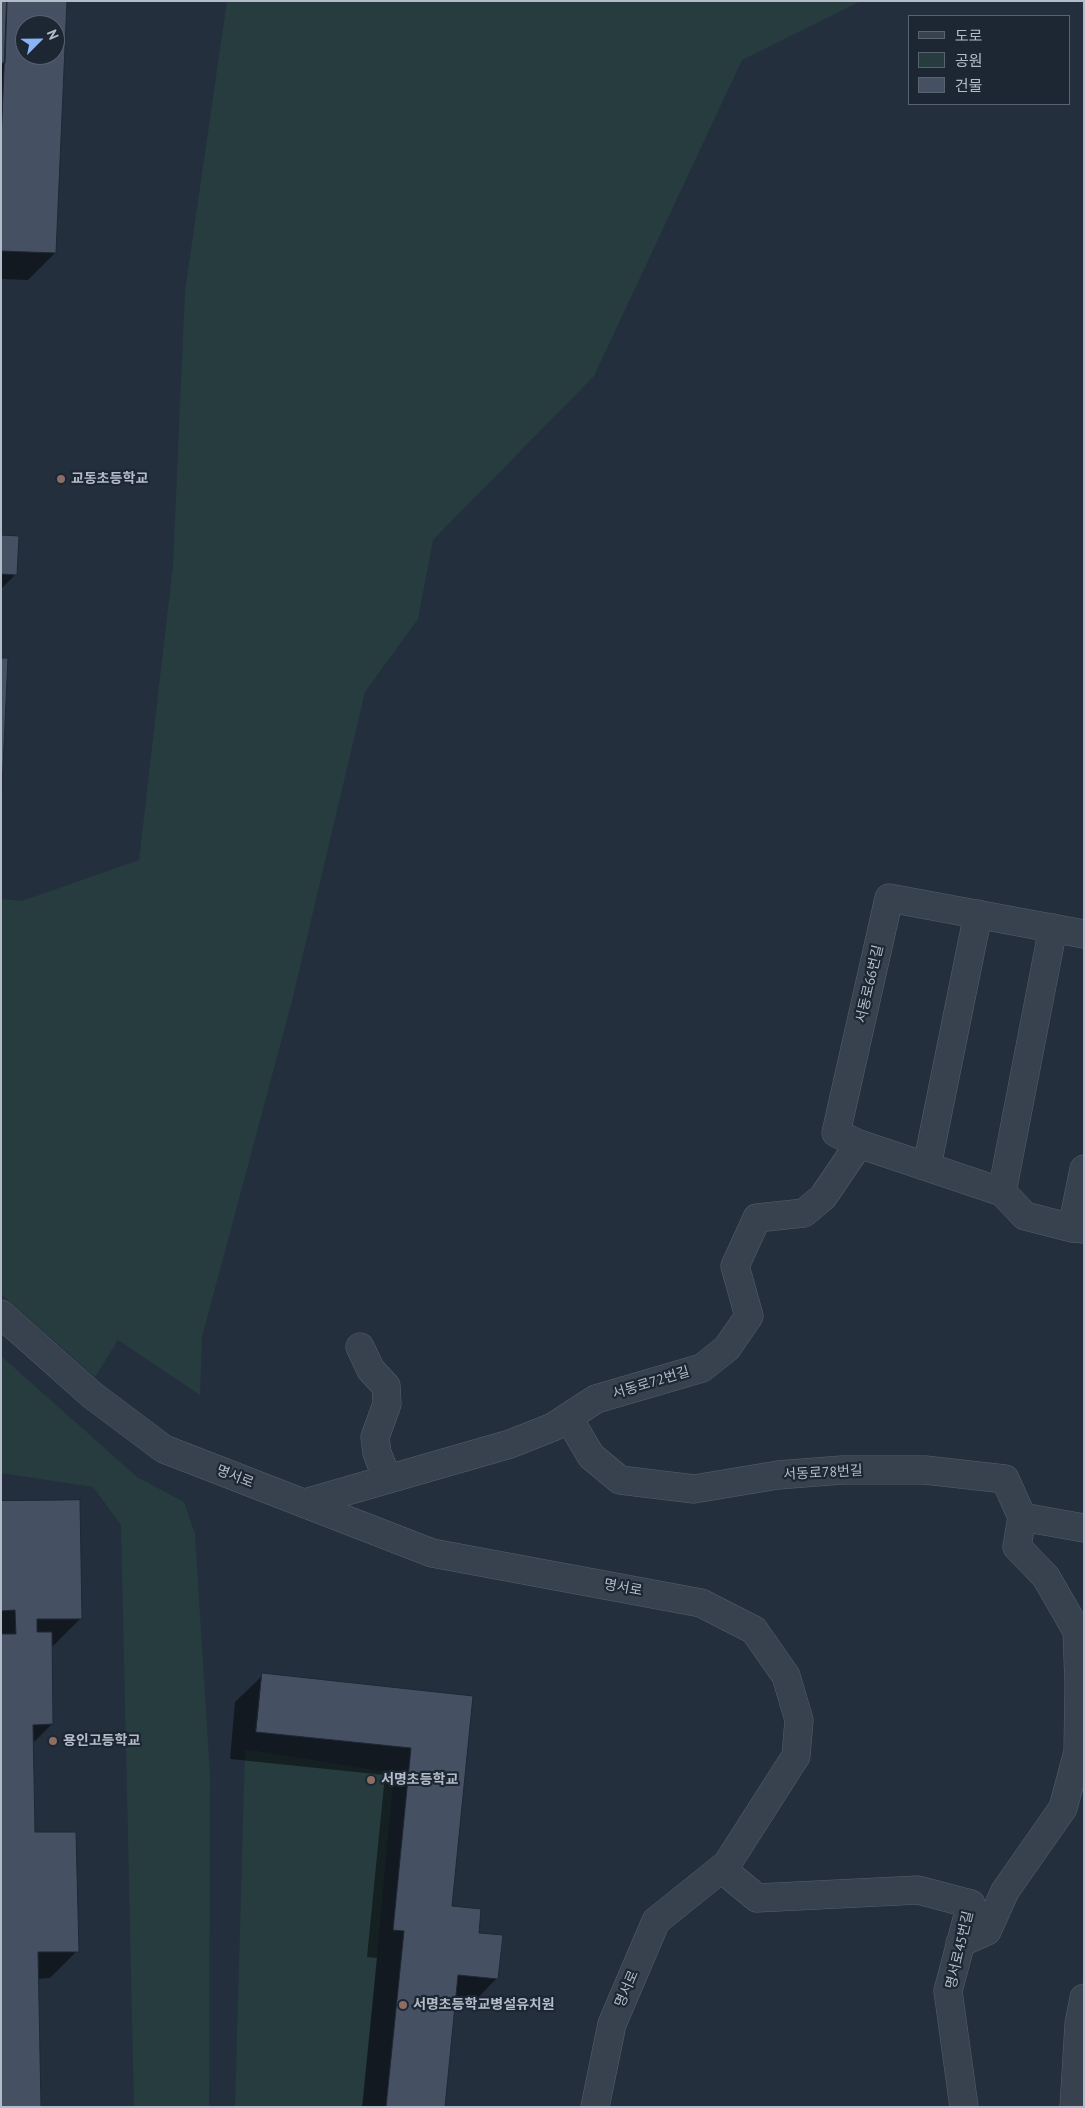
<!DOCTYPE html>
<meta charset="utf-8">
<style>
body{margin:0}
#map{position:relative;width:1085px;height:2108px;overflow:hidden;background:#242f3e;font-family:"PT Sans","Noto Sans KR",sans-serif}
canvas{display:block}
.frame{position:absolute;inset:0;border:2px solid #b4bcc9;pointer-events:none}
.legend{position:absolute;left:908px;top:15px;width:162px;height:90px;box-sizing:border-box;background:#1d2633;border:1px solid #59626f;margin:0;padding:6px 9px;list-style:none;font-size:15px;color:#b4bcc9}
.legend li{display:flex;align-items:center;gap:10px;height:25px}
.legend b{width:25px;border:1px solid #59626f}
.north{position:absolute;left:15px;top:15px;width:50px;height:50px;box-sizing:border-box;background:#1d2633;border:1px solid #59626f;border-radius:50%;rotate:67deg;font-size:14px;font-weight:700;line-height:20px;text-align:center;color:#b4bcc9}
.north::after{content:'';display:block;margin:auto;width:18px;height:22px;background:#8ab4f8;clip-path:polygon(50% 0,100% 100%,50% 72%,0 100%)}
</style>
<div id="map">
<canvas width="1085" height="2108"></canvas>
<div class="frame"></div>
<ul class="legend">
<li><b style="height:6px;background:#38414e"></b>도로</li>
<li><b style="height:14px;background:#263c3f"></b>공원</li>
<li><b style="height:14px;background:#455162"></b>건물</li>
</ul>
<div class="north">N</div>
</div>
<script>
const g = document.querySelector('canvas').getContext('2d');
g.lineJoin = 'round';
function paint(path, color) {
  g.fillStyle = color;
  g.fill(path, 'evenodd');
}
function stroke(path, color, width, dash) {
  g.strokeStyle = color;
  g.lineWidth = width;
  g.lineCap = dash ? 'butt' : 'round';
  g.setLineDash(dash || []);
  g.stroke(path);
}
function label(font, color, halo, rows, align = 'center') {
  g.font = font + ' "PT Sans","Noto Sans KR",sans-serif';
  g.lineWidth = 4.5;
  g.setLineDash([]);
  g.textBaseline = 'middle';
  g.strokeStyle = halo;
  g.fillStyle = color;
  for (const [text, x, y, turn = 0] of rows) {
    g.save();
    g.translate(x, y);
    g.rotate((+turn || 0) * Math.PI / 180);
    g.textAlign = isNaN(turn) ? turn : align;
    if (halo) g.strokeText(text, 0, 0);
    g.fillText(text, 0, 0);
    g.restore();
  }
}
const green = new Path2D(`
 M227,1H861L742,60L594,376L433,540L418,619L365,692L292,1001L202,1337L200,1395L118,1340L95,1377L1,1294V899L22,901L139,860L173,565L185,291Z
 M1,1356L137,1477L184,1502L195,1534L210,1775L209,2107H134L121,1525L93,1487L1,1473Z
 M245,1749L394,1773L363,2107H235Z`);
const shadow = new Path2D(`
 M1,1H66L55,253L28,280L1,279ZM25,25H55V55H25Z
 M1,536L16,574L1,589Z
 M1,1502L81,1618L53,1646H51L52,1724L32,1744L34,1833L77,1951L50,1978L37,1979L1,2107Z
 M263,1675L471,1697L450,1908L477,1934L497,1978L470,2006L454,2004L444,2107H362L377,1958L367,1957L385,1775L230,1759L235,1702Z`);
const building = new Path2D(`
 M1,1H7L5,63H1Z
 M7,1H67L56,253L1,251V143ZM25,25H55V55H25Z
 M1,535L19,536L17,575L1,574Z
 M1,658H8L2,789H1Z
 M80,1500L82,1619H37V1632H52L53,1724L33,1725L35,1832H76L79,1952H38L41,2107H1V1634H16L15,1610L1,1611V1501Z
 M262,1673L473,1696L452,1906L481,1909L479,1933L503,1935L498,1979L458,1975L445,2107H386L404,1931L393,1930L411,1748L256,1732Z`);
const minor = new Path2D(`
 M859,1144L836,1133L889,898L1084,934
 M927,1166L978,914
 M1002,1192L1053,928
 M1072,1228L1084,1169
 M1,1314L92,1395L164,1449L432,1553L701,1603L754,1630L786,1676L799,1720L796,1756L727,1864L656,1921L612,2024L595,2107
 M360,1347L371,1370L386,1386L387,1404L375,1437L377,1453L387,1478
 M568,1417L591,1456L620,1480L694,1489L778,1475L842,1470H925L1005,1479L1022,1517
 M305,1503L510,1444L553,1427L596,1399L702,1368L727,1348L749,1316L735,1266L757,1218L804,1213L823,1197L859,1144L1002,1192L1025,1216L1072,1228L1084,1229
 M1022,1517L1084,1528
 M722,1869L757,1898L918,1890L971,1904L948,1991L964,2107
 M960,1943L987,1931L1005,1891L1063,1808L1078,1752L1079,1684L1077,1631L1046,1577L1017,1547L1022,1517
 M1074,2107L1079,2024L1084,1998`);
const markers = [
 [61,479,5,"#8d6e63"],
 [53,1741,5,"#8d6e63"],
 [371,1780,5,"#8d6e63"],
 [403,2005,5,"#8d6e63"]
];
const poiNames = [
 ["교동초등학교",71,479],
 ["용인고등학교",63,1741],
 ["서명초등학교",381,1780],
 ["서명초등학교병설유치원",413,2005]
];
const streetNames = [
 ["서동로66번길",870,984,-77],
 ["서동로72번길",651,1383,-17],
 ["서동로78번길",823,1473,-3],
 ["명서로",235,1477,21],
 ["명서로",623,1588,10],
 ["명서로45번길",960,1950,-77],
 ["명서로",627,1989,-67]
];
paint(green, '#263c3f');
paint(shadow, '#0007');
paint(building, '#455162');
stroke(building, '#1f2835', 1);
stroke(minor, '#565f6c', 29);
stroke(minor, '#38414e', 28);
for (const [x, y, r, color] of markers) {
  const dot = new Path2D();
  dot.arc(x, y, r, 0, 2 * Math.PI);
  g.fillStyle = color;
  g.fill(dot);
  stroke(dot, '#1d2633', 2);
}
label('bold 14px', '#b4bcc9', '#1d2633', poiNames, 'left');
label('14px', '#b4bcc9', '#1d2633', streetNames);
</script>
